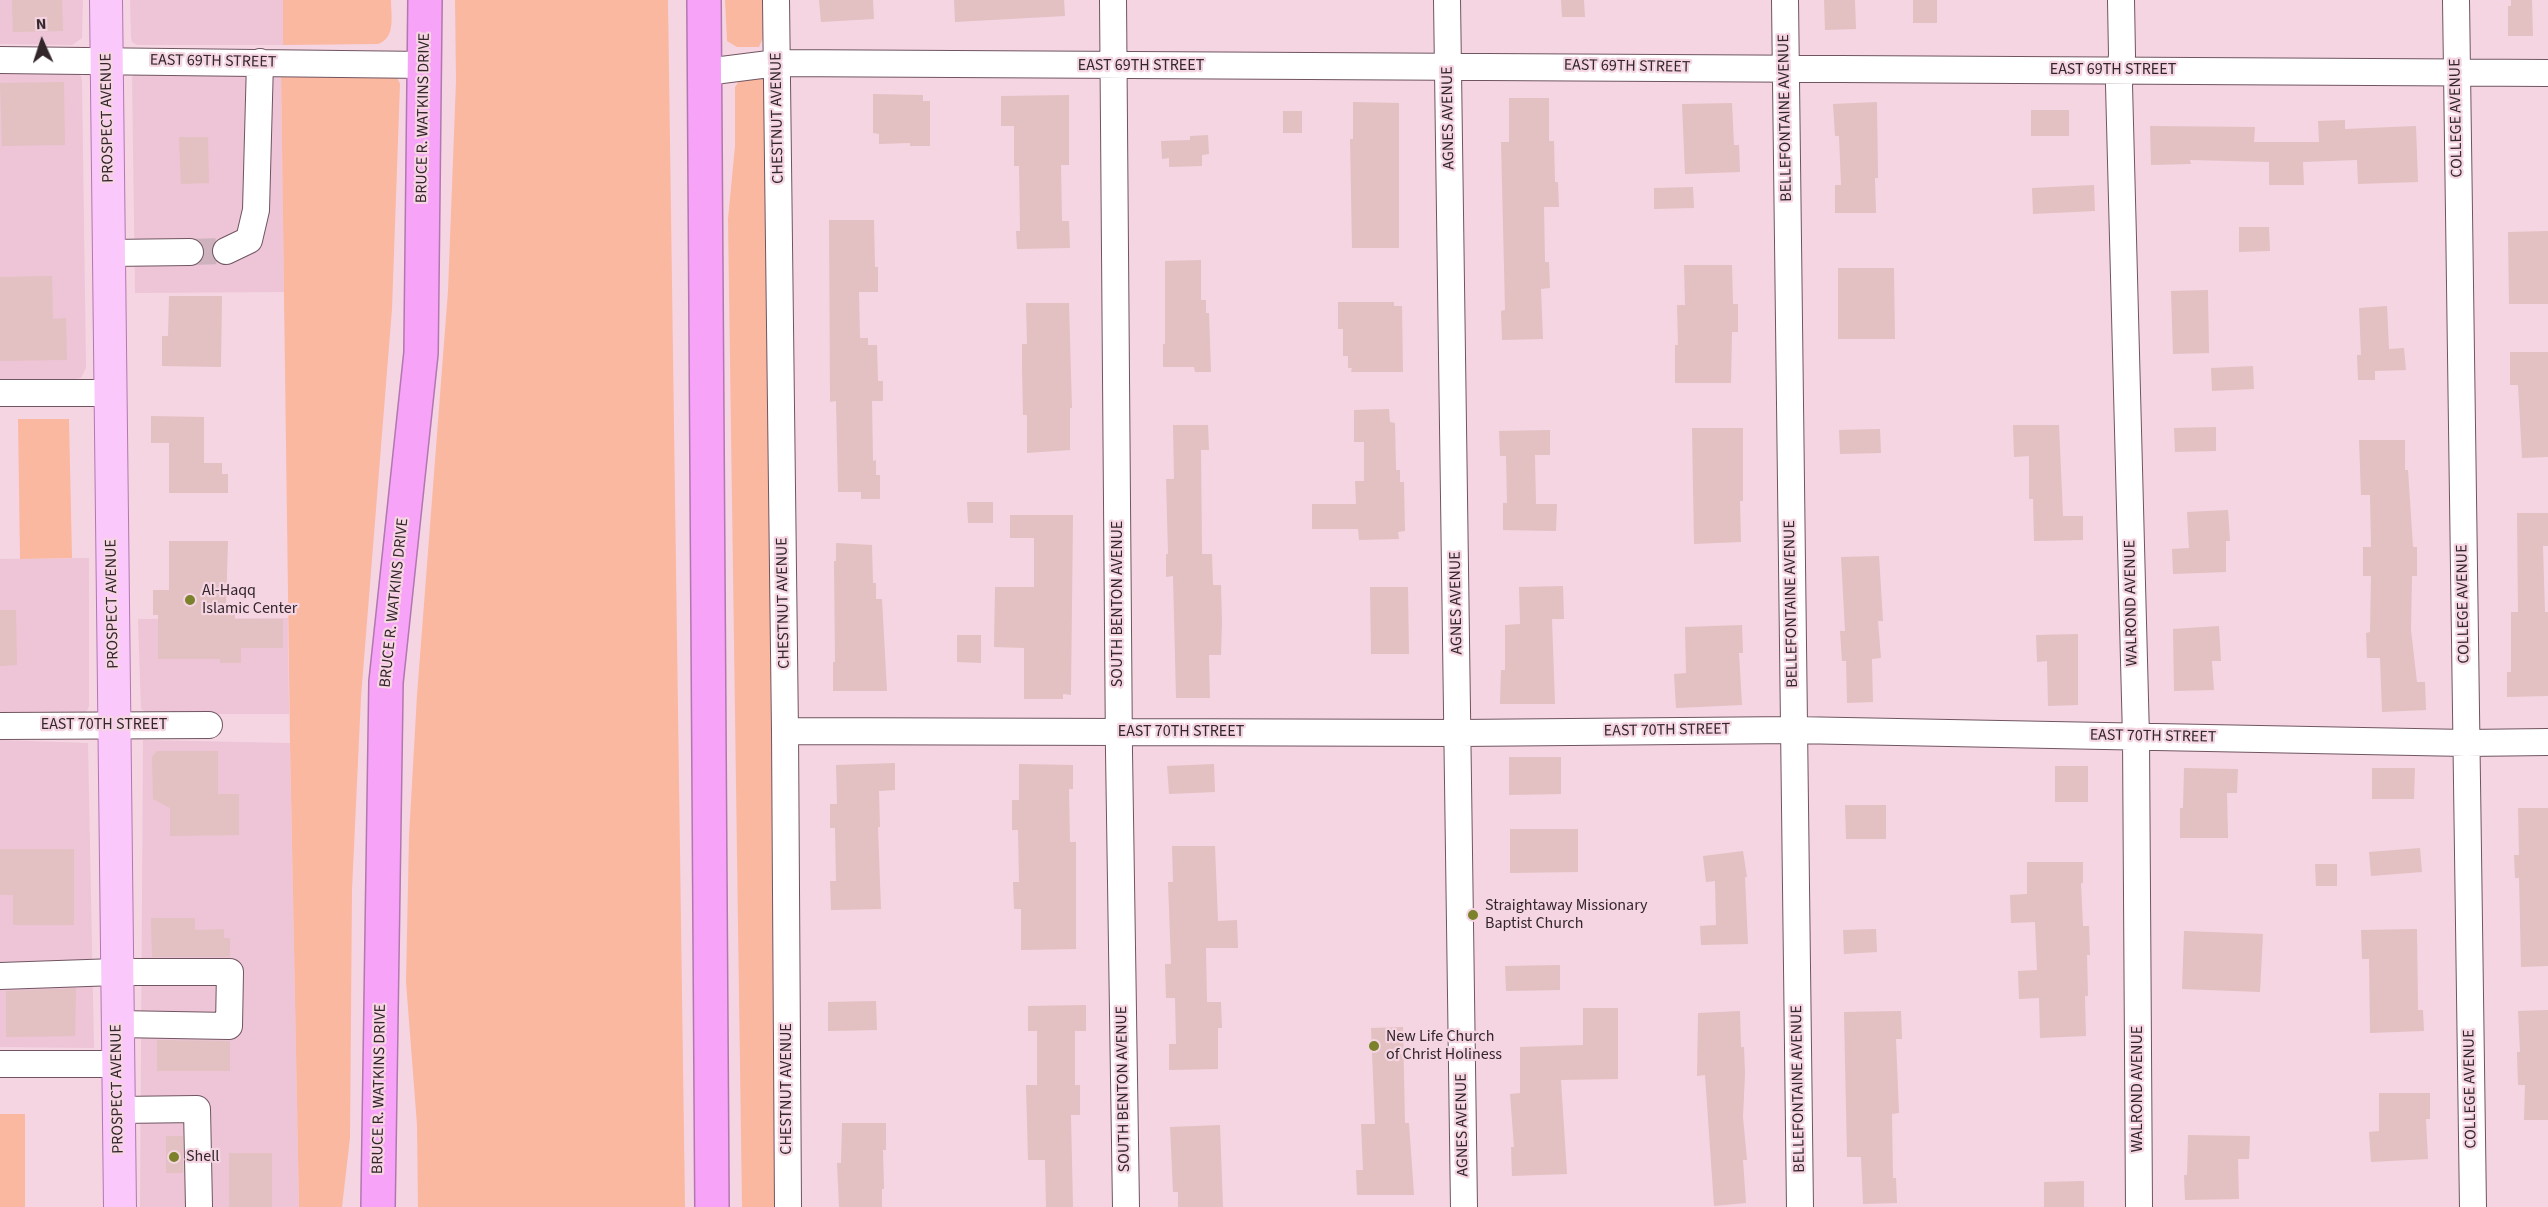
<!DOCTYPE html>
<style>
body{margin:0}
#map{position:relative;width:2548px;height:1207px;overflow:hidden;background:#f5d5e2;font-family:"Source Sans 3",sans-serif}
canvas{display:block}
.north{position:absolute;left:12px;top:12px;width:60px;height:60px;-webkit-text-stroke:4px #f5d5e2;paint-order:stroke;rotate:357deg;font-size:16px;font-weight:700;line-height:24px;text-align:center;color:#32262b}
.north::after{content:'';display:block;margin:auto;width:21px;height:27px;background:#32262b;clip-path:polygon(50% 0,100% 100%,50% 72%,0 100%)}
</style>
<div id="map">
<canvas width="2548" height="1207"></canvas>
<div class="north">N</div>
</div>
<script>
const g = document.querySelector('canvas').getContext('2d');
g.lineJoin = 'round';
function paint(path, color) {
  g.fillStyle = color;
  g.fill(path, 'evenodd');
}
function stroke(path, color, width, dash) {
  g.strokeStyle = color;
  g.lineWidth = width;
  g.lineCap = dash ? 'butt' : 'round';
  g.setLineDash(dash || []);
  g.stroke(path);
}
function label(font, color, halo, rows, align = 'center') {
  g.font = font + ' "Source Sans 3",sans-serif';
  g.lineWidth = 4.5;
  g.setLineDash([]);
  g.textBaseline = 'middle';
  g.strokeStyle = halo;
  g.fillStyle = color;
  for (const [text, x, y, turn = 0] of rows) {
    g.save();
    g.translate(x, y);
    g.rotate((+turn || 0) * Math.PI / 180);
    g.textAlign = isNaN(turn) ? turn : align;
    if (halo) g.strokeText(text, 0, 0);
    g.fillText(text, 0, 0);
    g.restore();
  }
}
const built = new Path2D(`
 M0,0H83L82,38L72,45L0,44Z
 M130,0H283V45H137L132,42L131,37Z
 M72,71L81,76L82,81L86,368L81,378L75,379H0V72Z
 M281,72L284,292L135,293L132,78L134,74Z
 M89,558V706L87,711L84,713L0,712V559Z
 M288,618L289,714H150L141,709L138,619Z
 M0,740L88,743L94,1048L0,1047Z
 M143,740L290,743L299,1207H140Z`);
const green = new Path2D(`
 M283,0H391C391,16 396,38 378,44L283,45Z
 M455,0H668L685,1207H418L417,1125L406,982L409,836L417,695L448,291L456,81Z
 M725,0H764V36L759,47H737L727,41Z
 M281,72L396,75L400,84L392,309L361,697L352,890L350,1138L342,1207H299L290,743Z
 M759,76L763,78L765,83L778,1207H742L728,219L735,146V87L740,80Z
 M18,419H69L72,558L20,559Z
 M0,1114H25V1207H0Z`);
const building = new Path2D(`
 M12,0H62L63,31L13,32Z
 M819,0H873L874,19L821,22Z
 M954,0H1064L1065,16L955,22Z
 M1561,0H1584L1585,17H1562Z
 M1824,0H1855L1856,29L1825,30Z
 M1913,0H1937V23H1913Z
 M2511,0H2532L2533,36H2508V6H2511Z
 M64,82L65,145L2,146L0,83Z
 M873,94L923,95V101H930V146H910V143L879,144V134L873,133Z
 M1069,95V165H1061L1062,221H1069L1070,248L1017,249L1016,231H1020L1019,166H1014V126H1001V96Z
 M1509,98H1549V141H1554L1555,182H1558L1559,207H1544L1545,262H1549L1550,288L1541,289L1543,339L1502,340L1501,311L1505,310L1501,142H1509Z
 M1353,102L1399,103V248H1352L1350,139H1353Z
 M1877,102L1878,178H1875L1876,213H1835V185H1841L1839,136H1835L1833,104Z
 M1732,103L1734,145H1739L1740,172L1685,174L1682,104Z
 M2031,110H2069V136H2031Z
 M1283,111H1302V133H1283Z
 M2345,120V129L2416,126L2418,182L2358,184L2357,160L2303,162L2304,185H2269V162L2190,160L2191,164L2151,165L2150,126L2255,127L2254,142H2319L2318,121Z
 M1208,135L1209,154L1202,155V166L1169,167V158L1162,159L1161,141L1190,140V136Z
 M179,137H208L209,183L181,184Z
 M2094,185L2095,211L2033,214L2032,188Z
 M1693,187L1694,208L1654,209V188Z
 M829,220H874L875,267H878V292H859L860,338H868V345H877L878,381H883V401H872L873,461L876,460V475H880V499H861V492H838L836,401L830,402Z
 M2239,227H2269L2270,251L2239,252Z
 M2548,231V304H2509L2508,232Z
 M1201,260V300H1206V313H1209L1211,372H1195L1194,367H1163V344H1165V261Z
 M1684,265H1732L1733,304H1738V332H1732L1731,383H1675V345H1678L1677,305H1685Z
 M1838,268H1894L1895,339H1838Z
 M52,276L53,319L66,318L67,360L0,361V277Z
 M2208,290L2209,353L2173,354L2171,291Z
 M169,296H222L221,367L162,366V336H168Z
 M1338,302H1394V306H1402L1403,372H1351L1352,368H1348V356H1343V329H1338Z
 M1026,303H1069L1072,408H1070V450L1027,453V415H1023L1022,369V344H1027Z
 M2387,306L2389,349L2404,348L2406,370L2375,371V380H2358L2357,355H2361L2359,308Z
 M2510,352H2548V457L2522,458L2518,385H2510Z
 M2253,366L2254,389L2212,391L2211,368Z
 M1389,409L1390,422L1395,423L1396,470H1400V482H1404L1405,531L1398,532L1399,539L1359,540L1358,529H1312V504H1356L1355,481H1364V442H1354V410Z
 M151,416L204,417V463H222V474H228V493H169V443H151Z
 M1173,425H1208L1209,450H1201L1202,554H1212L1213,585H1221L1222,622L1221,655H1209L1210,698H1176L1173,576L1166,577V554H1168L1166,479H1174Z
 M2013,425H2059L2063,516H2083V540L2034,541L2033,499H2029V456L2014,457Z
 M2216,427V451L2175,452L2174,428Z
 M1692,428H1743V501H1740L1741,542L1694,544Z
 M1880,429L1881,453L1840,454L1839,430Z
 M1550,430V455H1535L1536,504H1557L1556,531L1503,530V503H1507L1506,456H1500L1499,431Z
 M2359,440H2405V470H2408L2413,547H2417V576H2412L2411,630L2417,682H2425L2426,710L2382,712L2380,658H2367L2366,633L2370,632L2371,576H2363V547H2371L2370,495H2361Z
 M967,502H993V523H968Z
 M2228,510L2230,541H2226V572L2173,574L2172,549L2189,548L2187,512Z
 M2517,513H2548V546H2543L2545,612H2548V696L2507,697V672H2511V612H2518Z
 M1010,515H1073L1071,695L1063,694V699H1024V648L994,647L995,587H1034V538H1010Z
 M169,541H228L226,606H235V619H283V648H241V663H220V659H158V615H153V590H169Z
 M836,543L872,545L873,583H876V599H882L887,691H833V662H835L834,561H836Z
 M1879,556L1883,621H1878L1881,658L1872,659L1873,702L1847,703L1846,661H1842L1840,631H1845L1841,557Z
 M1563,586L1564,619H1552L1555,704H1500L1501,670H1505V625L1520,624L1519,587Z
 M1370,587H1408L1409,654H1371Z
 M0,610H16L17,665L0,666Z
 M1742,625L1743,653H1739L1742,705L1676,708L1674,674L1686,673L1685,627Z
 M2219,626L2221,661H2212L2214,690L2174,691L2173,629Z
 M2078,634V705L2048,706L2047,661L2037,662L2036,635Z
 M957,635H981V663L957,662Z
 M157,751H218V794H239V835L170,836V808L153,799L152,757Z
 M1509,757H1561V794L1509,795Z
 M895,763V790L879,791L880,827H878L881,909L831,910L830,881H836L835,828H830V804H837L836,765Z
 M1019,764L1073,765V789H1069L1070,842H1076V949L1021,950V909H1014L1013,882H1019L1018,830H1012V800H1019Z
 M1214,764L1215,792L1169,794L1167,766Z
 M2055,766H2088V802H2055Z
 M2184,768L2238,769L2237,793H2227L2228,838H2180V808H2183Z
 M2372,768H2415L2414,799H2372Z
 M1845,805H1886V839H1846Z
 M2518,808H2548V966L2521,967L2519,878H2515L2514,855H2519Z
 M1510,829H1578V872L1510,873Z
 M1172,846H1215L1218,921L1237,920L1238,948H1206L1207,1002H1221L1222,1028H1218V1069L1169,1070V1044H1176L1175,998H1166L1165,964H1171L1168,882H1173Z
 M2420,848L2422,872L2371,876L2369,852Z
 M0,849H74V925H13V895H0Z
 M1743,851L1747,877H1745L1748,944L1701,945L1700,926L1716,925L1715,881L1706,882L1703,856Z
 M2027,862H2083V883H2081L2083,926H2089L2090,955H2087L2088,996H2085L2086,1036L2040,1038L2039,998L2019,999L2018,971L2037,970L2035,922L2011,923L2010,895L2027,894Z
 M2315,864H2337V886H2316Z
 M151,918H195V930L224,929V938H230V957H152Z
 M1876,929L1877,952L1844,954L1843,930Z
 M2417,929L2418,1010H2423L2424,1031L2370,1033L2369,959H2362L2361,930Z
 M2184,931L2263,934L2260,992L2182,989Z
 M1560,965V990L1506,991L1505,966Z
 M76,988L75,1036L6,1037V991Z
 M876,1001L877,1030L828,1031V1002Z
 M1086,1005V1031H1075V1085H1080V1115H1071L1073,1207H1046L1045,1160H1028L1026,1085H1037V1031H1028V1006Z
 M1583,1008H1618V1079L1561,1080L1567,1174L1512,1176L1511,1147H1514L1510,1094L1520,1093V1047L1583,1045Z
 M2548,1010V1120H2524L2525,1085H2518L2517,1052H2520L2518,1011Z
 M1740,1011L1741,1047H1744L1745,1074L1743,1117L1747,1160H1743L1746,1203L1714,1206L1705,1075L1697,1076L1698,1013Z
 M1901,1011L1902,1039H1896L1899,1113L1892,1114L1893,1178H1896L1897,1203L1863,1204L1861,1157H1847L1844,1012Z
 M1403,1027L1405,1123H1409L1414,1195H1357L1356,1170H1363L1361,1124H1375L1371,1028Z
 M157,1040L230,1041V1071H157Z
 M2379,1093H2430V1119H2426L2428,1159L2371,1162L2369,1132L2379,1131Z
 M842,1123H886V1150H883L884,1189H882V1207H839L837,1163H841Z
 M1220,1125L1223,1207H1178V1192H1173L1170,1127Z
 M2188,1135L2250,1136L2249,1159H2238L2239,1199L2185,1200L2184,1175H2187Z
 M166,1136H183V1173H166Z
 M229,1153H272V1207H229Z
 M2084,1181V1207H2044V1182Z`);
const minorTunnel = new Path2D(`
 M190,252L226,251`);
const minor = new Path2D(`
 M776,0L785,731L788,1207
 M1113,0L1119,752L1126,1207
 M1447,0L1464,1207
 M1785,0L1800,1207
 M2121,0L2122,55L2119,85L2136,737L2139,1207
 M2456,0L2473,1207
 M0,60L426,65
 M706,72L777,63L2548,73
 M226,251L249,240L256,210L260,62
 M109,253L190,252
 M0,393H111
 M0,726L209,725
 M785,731L1459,733L1794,730L2466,743L2548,742
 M0,976L116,972H230L229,1026L117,1024
 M0,1064H118
 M119,1110L197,1109L199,1207`);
const major = new Path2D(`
 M106,0L120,1207`);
const highway = new Path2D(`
 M704,0L712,1207
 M378,1207L386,682L421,353L425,0`);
const markers = [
 [190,600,6,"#7c812b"],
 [1473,915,6,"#7c812b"],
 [1374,1046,6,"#7c812b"],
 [174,1157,6,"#7c812b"]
];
const streetNames = [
 ["EAST 69TH STREET",213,62,1],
 ["EAST 69TH STREET",1141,66],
 ["EAST 69TH STREET",1627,67,1],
 ["EAST 69TH STREET",2113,70],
 ["PROSPECT AVENUE",108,118,-91],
 ["BRUCE R. WATKINS DRIVE",424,118,-89],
 ["CHESTNUT AVENUE",778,118,-91],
 ["AGNES AVENUE",1449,118,-91],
 ["BELLEFONTAINE AVENUE",1786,118,-91],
 ["COLLEGE AVENUE",2457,118,-91],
 ["BRUCE R. WATKINS DRIVE",395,603,-84],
 ["CHESTNUT AVENUE",784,603,-91],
 ["AGNES AVENUE",1457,603,-91],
 ["WALROND AVENUE",2132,603,-91],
 ["PROSPECT AVENUE",113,604,-91],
 ["SOUTH BENTON AVENUE",1118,604,-90],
 ["BELLEFONTAINE AVENUE",1792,604,-91],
 ["COLLEGE AVENUE",2464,604,-91],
 ["EAST 70TH STREET",104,725],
 ["EAST 70TH STREET",1667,731,-1],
 ["EAST 70TH STREET",1181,732],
 ["EAST 70TH STREET",2153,737,1],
 ["PROSPECT AVENUE",118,1089,-91],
 ["BRUCE R. WATKINS DRIVE",380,1089,-89],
 ["CHESTNUT AVENUE",787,1089,-90],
 ["SOUTH BENTON AVENUE",1124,1089,-91],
 ["BELLEFONTAINE AVENUE",1799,1089,-91],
 ["WALROND AVENUE",2138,1089,-90],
 ["COLLEGE AVENUE",2471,1089,-91],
 ["AGNES AVENUE",1463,1125,-91]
];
const poiNames = [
 ["Al-Haqq",202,591],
 ["Islamic Center",202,609],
 ["Straightaway Missionary",1485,906],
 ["Baptist Church",1485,924],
 ["New Life Church",1386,1037],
 ["of Christ Holiness",1386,1055],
 ["Shell",186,1157]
];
paint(built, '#edc5d6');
paint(green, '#fab8a1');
paint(building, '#e3c0c1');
stroke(minorTunnel, '#ceb2bd', 26, [26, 13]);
stroke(minor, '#705561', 28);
stroke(major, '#b277b0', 34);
stroke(highway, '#b277b0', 36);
stroke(minor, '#fff', 26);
stroke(major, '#fac8fb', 32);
stroke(highway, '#f7a3f8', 33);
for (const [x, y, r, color] of markers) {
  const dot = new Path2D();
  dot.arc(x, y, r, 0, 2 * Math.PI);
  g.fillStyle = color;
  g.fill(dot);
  stroke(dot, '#f5d5e2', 2);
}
label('16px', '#32262b', '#f5d5e2', streetNames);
label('16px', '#32262b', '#f5d5e2', poiNames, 'left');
</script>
